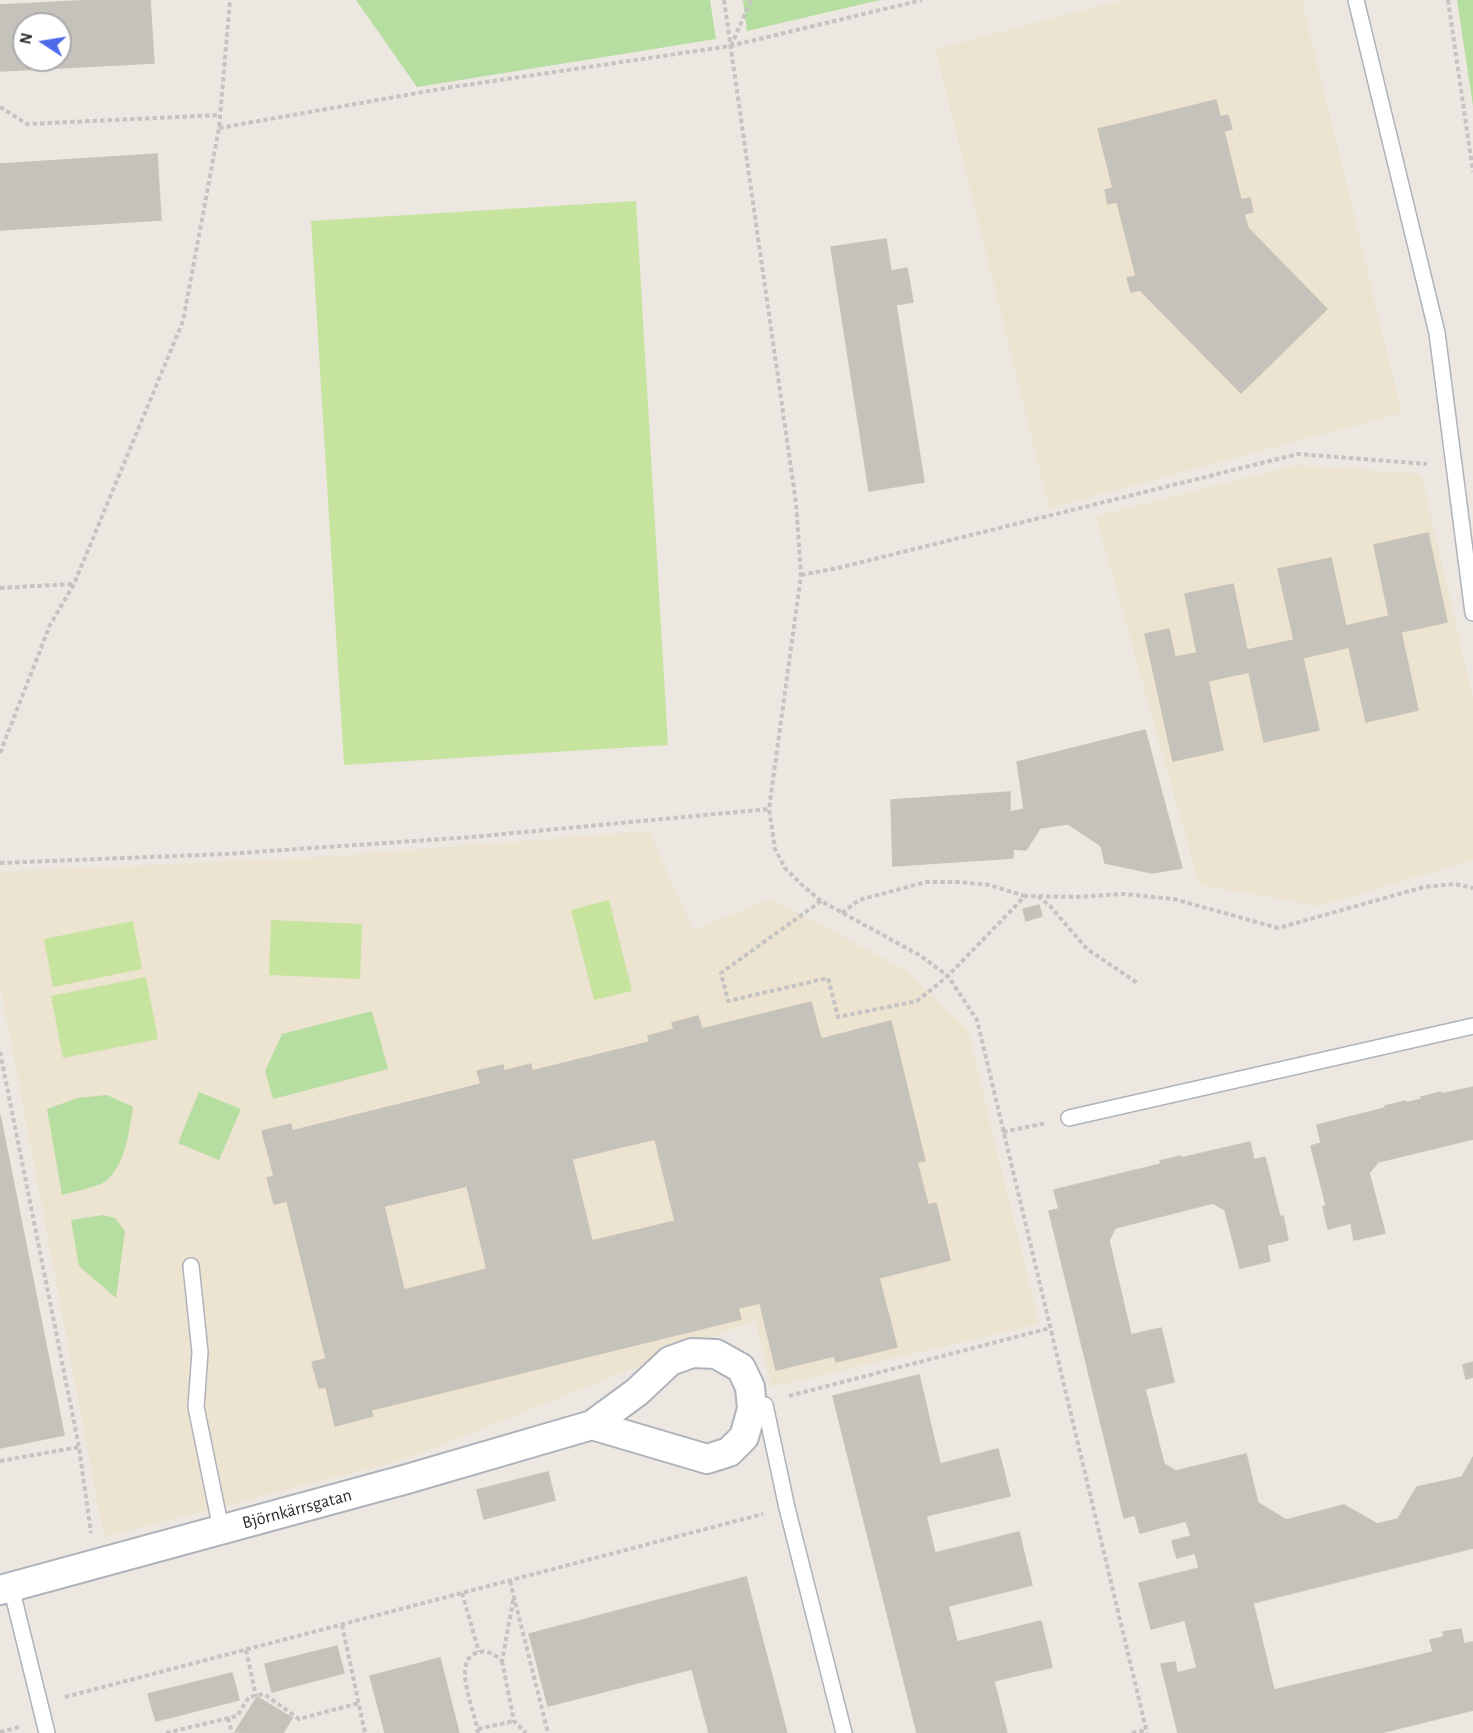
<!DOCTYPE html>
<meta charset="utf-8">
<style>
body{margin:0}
#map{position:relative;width:1473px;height:1733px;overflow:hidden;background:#ece7e0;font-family:"Alegreya Sans",sans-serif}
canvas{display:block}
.north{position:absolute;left:12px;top:12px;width:60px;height:60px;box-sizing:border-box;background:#fff;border:2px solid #ababab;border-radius:50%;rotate:282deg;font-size:16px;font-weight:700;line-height:24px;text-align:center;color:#2c2c2c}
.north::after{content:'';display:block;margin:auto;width:21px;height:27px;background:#4e6beb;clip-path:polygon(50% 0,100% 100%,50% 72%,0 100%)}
</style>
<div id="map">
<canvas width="1473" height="1733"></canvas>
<div class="north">N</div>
</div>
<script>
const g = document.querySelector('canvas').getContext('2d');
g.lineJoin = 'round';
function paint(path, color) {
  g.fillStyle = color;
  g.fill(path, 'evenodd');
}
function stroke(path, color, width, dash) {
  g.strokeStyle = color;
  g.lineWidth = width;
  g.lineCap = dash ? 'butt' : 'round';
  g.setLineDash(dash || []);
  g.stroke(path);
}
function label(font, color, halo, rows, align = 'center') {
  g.font = font + ' "Alegreya Sans",sans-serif';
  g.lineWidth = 5;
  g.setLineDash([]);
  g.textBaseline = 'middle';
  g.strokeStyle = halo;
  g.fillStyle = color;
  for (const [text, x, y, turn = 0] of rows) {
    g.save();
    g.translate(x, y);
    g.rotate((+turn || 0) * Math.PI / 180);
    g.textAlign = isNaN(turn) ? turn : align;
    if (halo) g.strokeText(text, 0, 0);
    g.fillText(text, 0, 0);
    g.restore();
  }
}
const education = new Path2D(`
 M1122,0H1302L1402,413L1049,508L935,49Z
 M1298,465L1421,474L1473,698V860L1319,906L1199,885L1096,516Z
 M649,831L693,930L771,899L906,970L968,1030L1039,1324L771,1387L755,1320L406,1459L104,1537L1,989L0,872L322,857Z`);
const green = new Path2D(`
 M356,0H710L716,39L417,87Z
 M743,0H880L747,31Z
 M1457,0H1473V106Z
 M372,1011L388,1069L273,1099L265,1071L282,1034Z
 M199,1092L241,1109L219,1160L178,1143Z
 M107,1095L133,1107C129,1132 126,1163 106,1181C98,1187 72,1192 62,1195L47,1109L78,1098Z
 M103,1215L115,1218L125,1231L116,1298L79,1266L71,1220Z`);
const pitch = new Path2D(`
 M636,201L668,745L344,765L311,221Z
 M609,900L632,991L594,1000L571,910Z
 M271,920L362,924L360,979L269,975Z
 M133,921L142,969L53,987L44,939Z
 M146,977L158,1039L63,1058L51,996Z`);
const building = new Path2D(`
 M97,0H150L154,63L0,71V5ZM24,24H60V60H24Z
 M1216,100L1220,117L1228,115L1232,129L1224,131L1241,200L1250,198L1253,212L1244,214L1248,228L1327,309L1241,393L1140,290L1131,292L1127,278L1136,276L1117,202L1108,204L1105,190L1113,188L1098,129Z
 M157,154L161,220L0,230V164Z
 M886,239L891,271L907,268L913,302L896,305L924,482L869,491L831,247Z
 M1428,533L1447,622L1401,632L1418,710L1366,722L1349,647L1303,658L1319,730L1264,742L1249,672L1208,681L1223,750L1173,761L1145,634L1169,629L1175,657L1197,653L1185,594L1233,584L1247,650L1294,640L1278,569L1331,558L1346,626L1389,616L1374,545Z
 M1145,730L1182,868L1152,873L1105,863L1101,846L1068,824L1040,828L1026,850L1013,849V858L893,866L891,800L1010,792V812L1024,809L1017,762Z
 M1039,905L1042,916L1026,921L1023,909Z
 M811,1002L821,1039L891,1021L925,1161L917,1162L928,1205L936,1203L950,1260L879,1278L897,1347L836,1362L834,1356L776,1370L760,1303L738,1308L741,1319L371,1410L373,1416L335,1426L326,1387L319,1388L312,1362L326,1359L287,1201L274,1204L267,1178L274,1176L262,1131L291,1124L292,1131L481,1084L477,1071L503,1065L504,1071L531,1064L532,1071L649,1042L648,1036L674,1029L672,1023L698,1016L702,1029ZM655,1139L675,1221L592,1241L572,1159ZM467,1186L487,1269L404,1290L384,1206Z
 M1473,1087V1139L1378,1162L1369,1173L1385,1233L1354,1240L1351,1223L1328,1229L1323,1207L1326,1205L1311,1146L1321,1143L1317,1125L1385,1108V1106L1405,1101V1103L1422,1099L1421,1097L1441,1092L1442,1094Z
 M0,1115L64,1435L0,1448Z
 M1250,1142L1254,1160L1265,1157L1280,1217L1283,1216L1288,1240L1267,1245L1270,1261L1240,1268L1225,1210L1213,1203L1115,1228L1109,1241L1131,1335L1161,1328L1168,1356L1174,1382L1145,1389L1164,1464L1176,1471L1246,1454L1258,1503L1286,1520L1344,1505L1377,1524L1398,1519L1417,1487L1462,1477L1473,1457V1548L1253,1603L1274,1690L1433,1652L1430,1640L1444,1637L1443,1632L1461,1629L1464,1644L1473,1642V1710L1380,1733H1178L1161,1664L1175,1662L1177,1673L1197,1668L1185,1620L1151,1629L1139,1583L1199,1568L1195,1553L1177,1558L1174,1549L1172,1541L1191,1536L1186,1521L1140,1533L1135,1515L1124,1518L1049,1211L1059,1209L1054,1190L1161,1164L1160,1161L1181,1156V1158Z
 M1473,1362V1377L1466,1379L1463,1365Z
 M919,1375L940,1464L998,1449L1010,1496L926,1516L935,1553L1019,1532L1025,1557L882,1593L833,1396Z
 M548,1472L555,1500L484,1519L477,1490Z
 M1025,1557L1032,1585L948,1606L957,1642L1041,1621L1052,1667L994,1681L1007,1733H917L882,1593Z
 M746,1577L787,1733H709L692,1669L548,1706L529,1634Z
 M337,1646L344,1673L272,1692L265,1664Z
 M440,1658L459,1733H385L370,1676Z
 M232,1673L239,1700L156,1721L148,1694Z
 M257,1697L292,1718L283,1733L235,1732Z`);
const path = new Path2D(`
 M724,0L796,503L801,575L769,809L775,849L785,868L801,884L821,901L921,956L948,976L977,1020L1147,1733
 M1448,0L1473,172
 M731,46L751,0
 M0,107L27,124L220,115
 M219,128L446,88L730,46L922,0
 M801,575L838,568L1298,454L1427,464
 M0,588L73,584
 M0,753L50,625L74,584L183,321L219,128L230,0
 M0,863L225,854L472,837L769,809
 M1038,896L1050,906L1087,949L1139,984
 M821,901L721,973L728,1001L828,978L838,1017L917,1001L948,976L1025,896L1076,897L1122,894L1174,899L1278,928L1424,887L1455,884L1473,888
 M842,913L859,900L926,882H959L989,885L1025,896
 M0,1052L79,1447L91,1533
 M1003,1132L1046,1123
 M789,1396L1050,1328
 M0,1461L79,1447
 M510,1581L548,1733
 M462,1593L479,1652
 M342,1625L365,1733
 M246,1650L256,1696
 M502,1661L514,1721L526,1733
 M65,1697L763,1514
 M228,1718L232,1733
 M478,1729L514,1721
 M0,1732L19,1727
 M166,1733L237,1716L249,1697L264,1694L299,1719L359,1703
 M478,1733C476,1713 451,1662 476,1653C487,1649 494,1654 502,1661L514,1596
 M1132,1733L1146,1730`);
const service = new Path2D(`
 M1356,0L1437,333L1473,613
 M1069,1118L1473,1026
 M191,1266L200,1352L196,1407L221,1529
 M752,1409L765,1405L787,1508L844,1733
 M11,1587L47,1733`);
const minor = new Path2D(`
 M0,1590L407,1479L592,1425L637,1392L670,1361L692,1353L716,1354L741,1368L750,1387L752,1409L744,1437L729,1452L707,1459L592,1425`);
const streetNames = [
 ["Björnkärrsgatan",297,1509,-15]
];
paint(education, '#ece3d1');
paint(green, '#b6dea1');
paint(pitch, '#c6e49e');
paint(building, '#c5c1bb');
stroke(building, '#c8c3b9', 1.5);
stroke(service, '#b0b2bb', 18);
stroke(minor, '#b0b2bb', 32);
stroke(path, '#c4c4c4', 4, [4.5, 3]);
stroke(service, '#fff', 15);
stroke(minor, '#fff', 28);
label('18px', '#2c2c2c', '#fff', streetNames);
</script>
